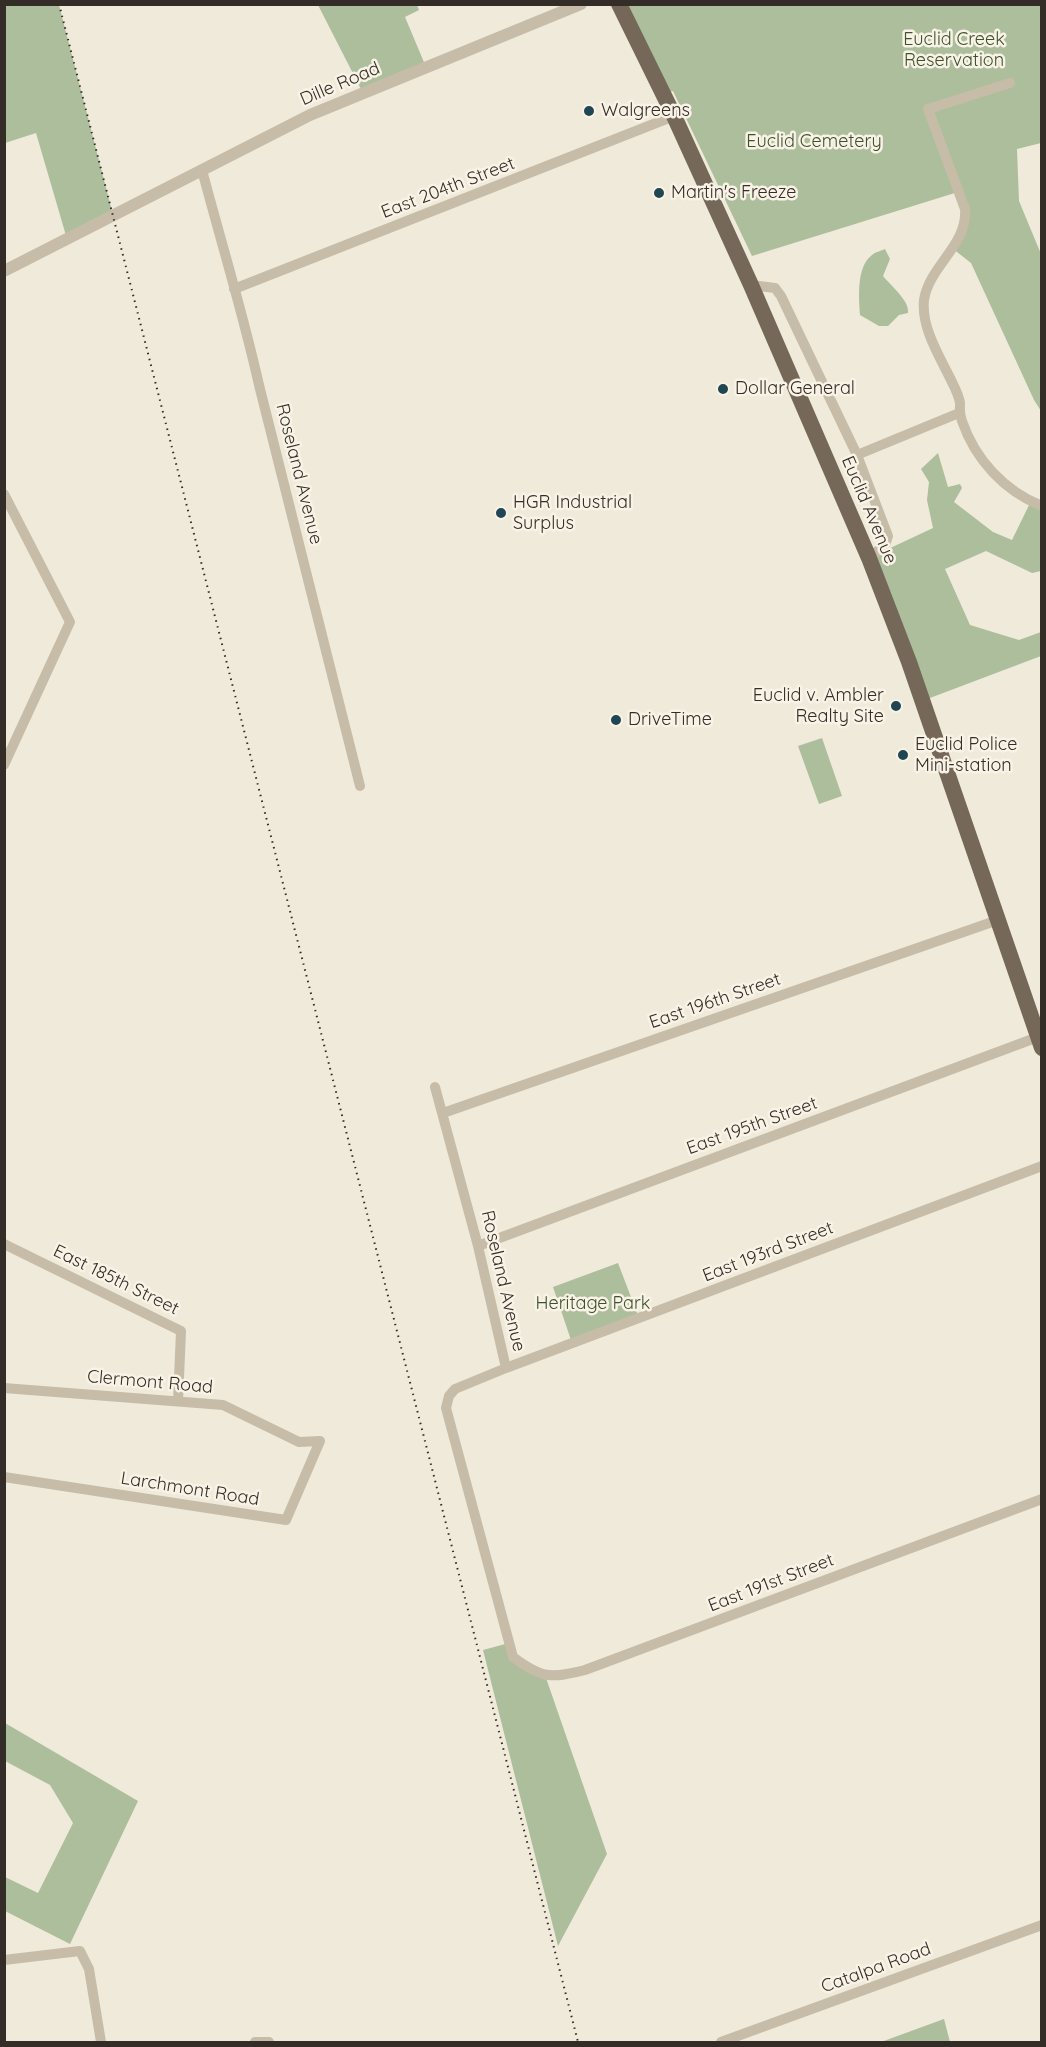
<!DOCTYPE html>
<style>
body{margin:0}
#map{position:relative;width:1046px;height:2047px;overflow:hidden;background:#f0eada;font-family:Quicksand,sans-serif}
canvas{display:block}
.frame{position:absolute;inset:0;border:6px solid #342d27;pointer-events:none}
</style>
<div id="map">
<canvas width="1046" height="2047"></canvas>
<div class="frame"></div>
</div>
<script>
const g = document.querySelector('canvas').getContext('2d');
g.lineJoin = 'round';
function paint(path, color) {
  g.fillStyle = color;
  g.fill(path, 'evenodd');
}
function stroke(path, color, width, dash) {
  g.strokeStyle = color;
  g.lineWidth = width;
  g.lineCap = dash ? 'butt' : 'round';
  g.setLineDash(dash || []);
  g.stroke(path);
}
function label(font, color, halo, rows, align = 'center') {
  g.font = font + ' Quicksand,sans-serif';
  g.lineWidth = 5;
  g.setLineDash([]);
  g.textBaseline = 'middle';
  g.strokeStyle = halo;
  g.fillStyle = color;
  for (const [text, x, y, turn = 0] of rows) {
    g.save();
    g.translate(x, y);
    g.rotate((+turn || 0) * Math.PI / 180);
    g.textAlign = isNaN(turn) ? turn : align;
    if (halo) g.strokeText(text, 0, 0);
    g.fillText(text, 0, 0);
    g.restore();
  }
}
const green = new Path2D(`
 M4,5H59L113,215L67,239L36,133L5,143Z
 M318,5H417L419,10L405,17L426,67L363,93Z
 M619,5H1041V143L1017,149L1019,201L1041,254V411L1034,400L971,263L952,248L964,225L958,192L752,256L673,91L663,94Z
 M885,249L890,259L883,276C891,286 910,301 908,313L899,315L888,326H879L860,315C859,298 856,267 872,255C875,252 881,251 885,249Z
 M938,453L948,487L960,484L962,488L954,502L993,532L1012,540L1031,501L1041,506V571L1032,573L986,551L945,569L970,625L1019,640L1041,632V656L922,701L869,558L933,528L927,500L929,482L921,469Z
 M822,738L842,796L819,804L798,746Z
 M618,1263L639,1318L572,1343L553,1287Z
 M509,1643L513,1657L545,1675L607,1854L558,1946L483,1650Z
 M5,1723L138,1801L70,1944L5,1911V1877L38,1893L73,1823L50,1785L5,1761Z
 M944,2019L950,2042H881Z`);
const minor = new Path2D(`
 M1010,83L928,109L965,209C968,245 929,266 924,300C921,328 940,357 952,382C955,388 959,396 960,403C960,410 959,414 962,421C975,459 1004,491 1042,506
 M202,170C221,242 243,313 259,385L360,786
 M751,285L775,288L781,296L857,455L888,536L885,545L869,558
 M234,289L674,116
 M857,455L959,413
 M4,494L70,622L4,765
 M435,1087L478,1246L506,1368
 M443,1113L998,920
 M1042,1166L506,1368L455,1389L449,1396L446,1408L513,1657C541,1678 550,1679 585,1670L1042,1499
 M4,1244L181,1331L178,1401
 M478,1246L1038,1037
 M4,1388L223,1405L299,1442L320,1441L286,1520L4,1477
 M4,1960L80,1951L89,1969L101,2042
 M255,2042H269
 M721,2042L1042,1925`);
const tertiary = new Path2D(`
 M4,271L310,115L581,4`);
const primary = new Path2D(`
 M619,4L674,116L751,285L869,558L909,662L1042,1048`);
const rail = new Path2D(`
 M59,4L578,2042`);
const markers = [
 [589,111,6,"#1f4653"],
 [659,193,6,"#1f4653"],
 [723,389,6,"#1f4653"],
 [501,513,6,"#1f4653"],
 [896,706,6,"#1f4653"],
 [616,720,6,"#1f4653"],
 [903,755,6,"#1f4653"]
];
const parkNames = [
 ["Euclid Creek",954,40],
 ["Reservation",954,61],
 ["Euclid Cemetery",814,142],
 ["Heritage Park",593,1304]
];
const streetNames = [
 ["Dille Road",340,84,-23],
 ["East 204th Street",448,188,-21],
 ["Roseland Avenue",299,474,76],
 ["Euclid Avenue",869,510,67],
 ["East 196th Street",715,1001,-19],
 ["East 195th Street",752,1126,-20],
 ["East 193rd Street",768,1252,-21],
 ["East 185th Street",116,1280,26],
 ["Roseland Avenue",503,1281,77],
 ["Clermont Road",150,1382,5],
 ["Larchmont Road",190,1489,9],
 ["East 191st Street",771,1583,-21],
 ["Catalpa Road",876,1968,-20]
];
const poiNames = [
 ["Walgreens",601,111],
 ["Martin's Freeze",671,193],
 ["Dollar General",735,389],
 ["HGR Industrial",513,503],
 ["Surplus",513,524],
 ["Euclid v. Ambler",884,696,"right"],
 ["Realty Site",884,717,"right"],
 ["DriveTime",628,720],
 ["Euclid Police",915,745],
 ["Mini-station",915,766]
];
paint(green, '#acbe9b');
stroke(minor, '#c7bca7', 10);
stroke(tertiary, '#c7bca7', 12);
stroke(primary, '#756859', 16);
stroke(rail, '#342d27', 2, [1.5, 4.5]);
for (const [x, y, r, color] of markers) {
  const dot = new Path2D();
  dot.arc(x, y, r, 0, 2 * Math.PI);
  g.fillStyle = color;
  g.fill(dot);
  stroke(dot, '#f8f3e6', 2);
}
label('18px', '#3d512c', '#f8f3e6', parkNames);
label('18px', '#342d27', '#f8f3e6', streetNames);
label('18px', '#342d27', '#f8f3e6', poiNames, 'left');
</script>
